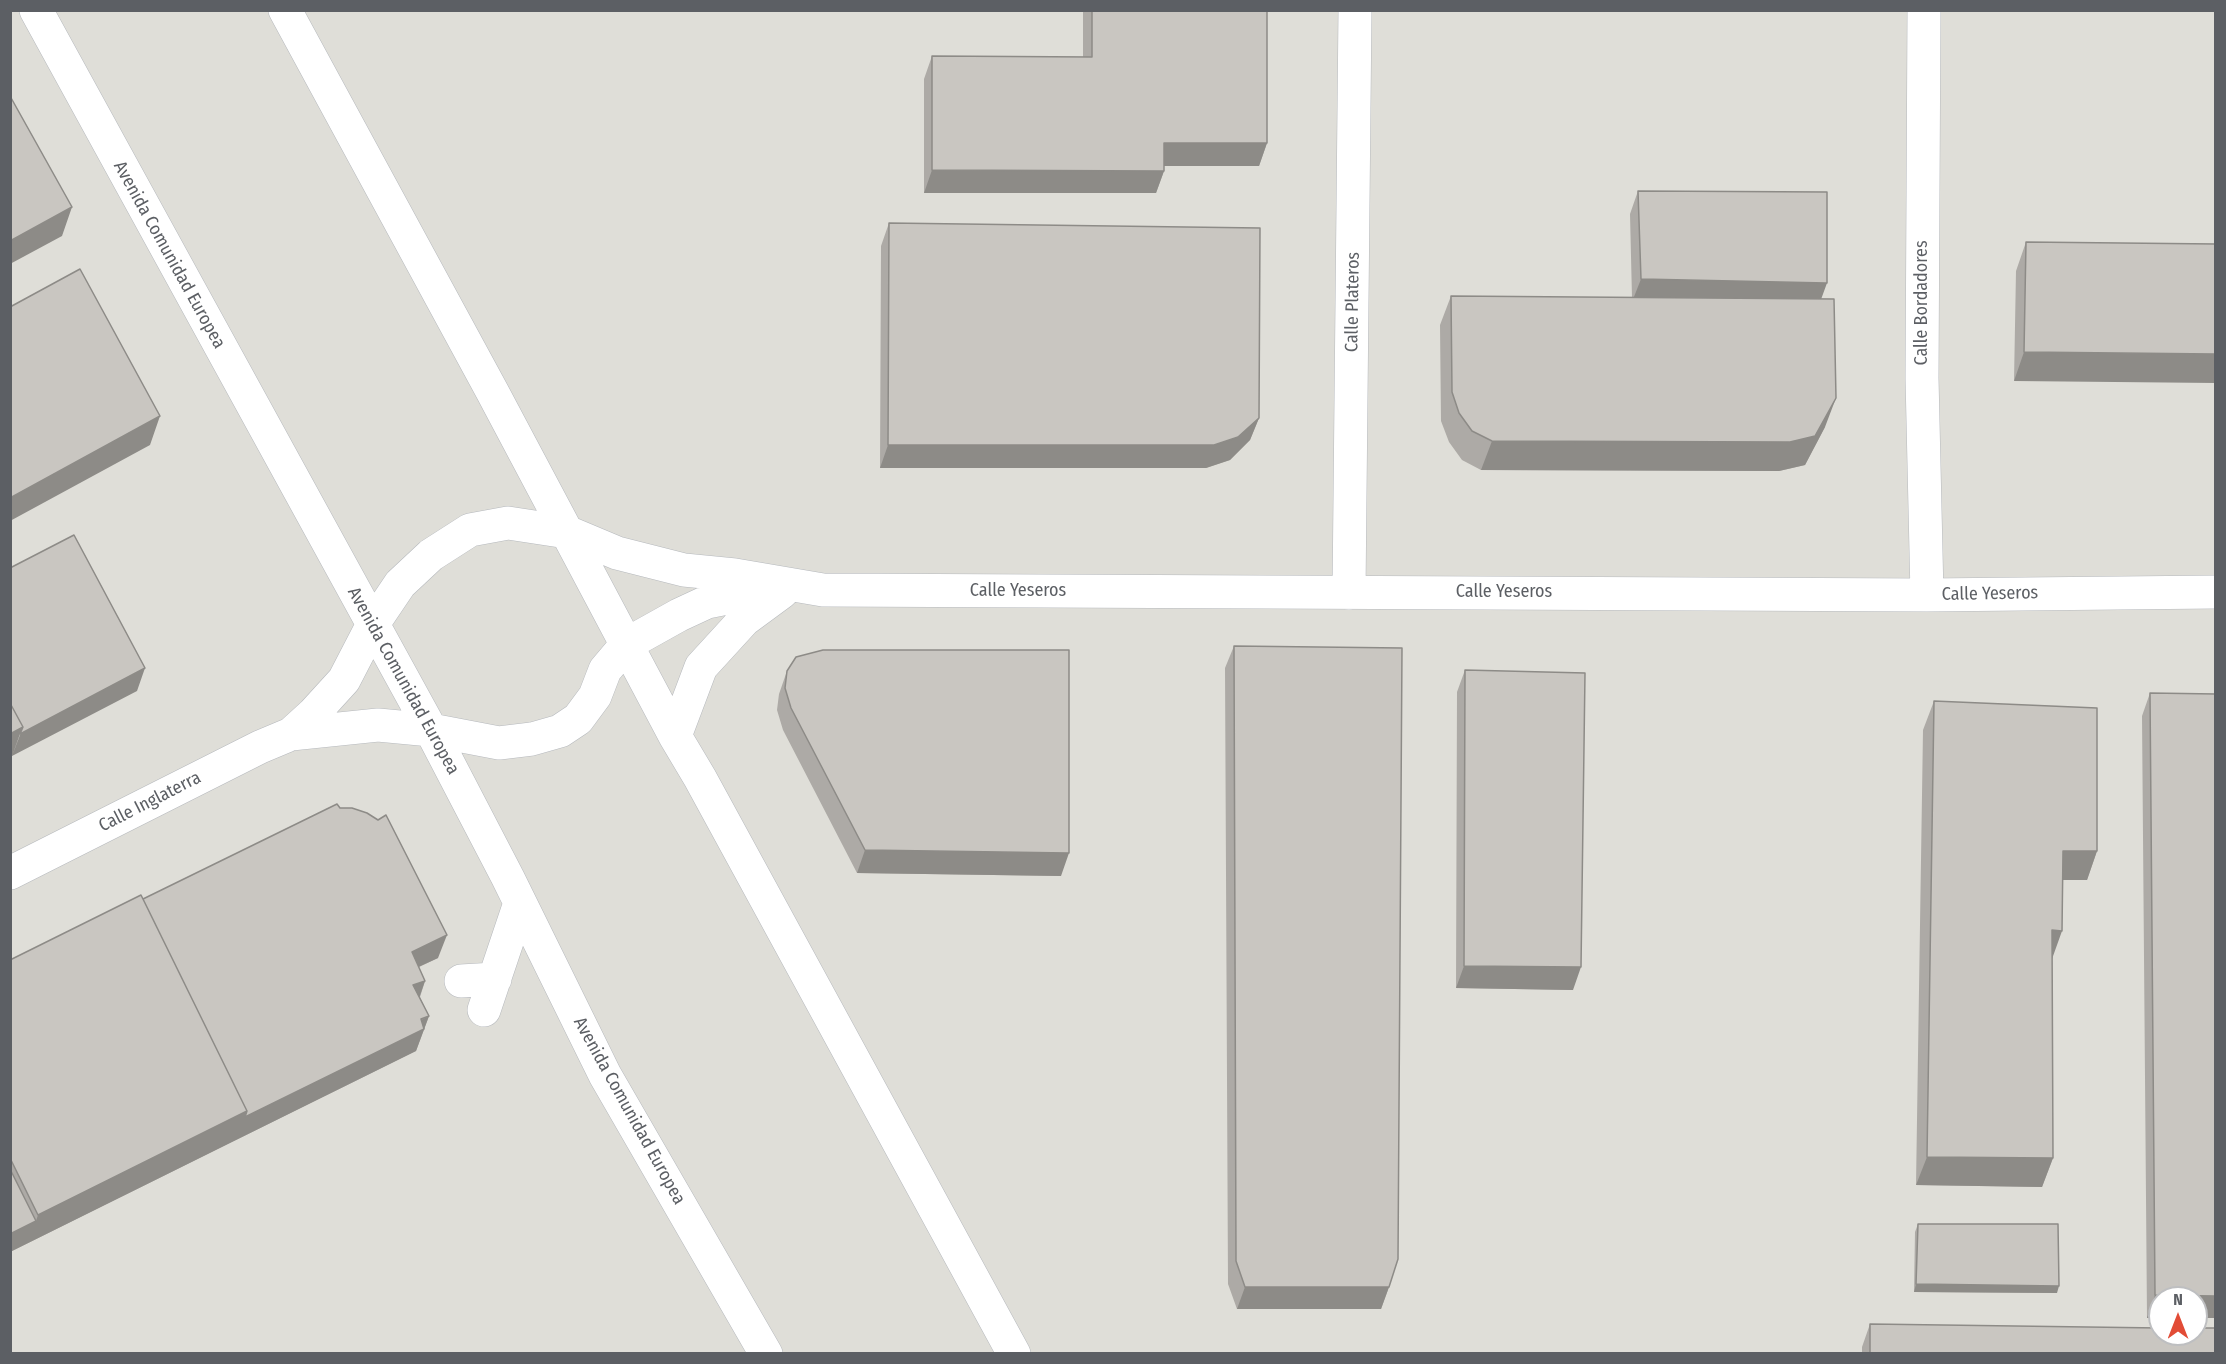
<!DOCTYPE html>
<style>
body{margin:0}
#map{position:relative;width:2226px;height:1364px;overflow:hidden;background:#eeece4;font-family:"Fira Sans Condensed",sans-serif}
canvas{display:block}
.frame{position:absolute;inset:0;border:12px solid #5c5f64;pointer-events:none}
.north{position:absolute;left:2148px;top:1286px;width:60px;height:60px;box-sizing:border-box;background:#fff;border:2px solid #bebfc1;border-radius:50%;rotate:0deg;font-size:16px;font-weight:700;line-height:24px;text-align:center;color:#5c5f64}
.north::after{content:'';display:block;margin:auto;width:21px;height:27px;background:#e24c36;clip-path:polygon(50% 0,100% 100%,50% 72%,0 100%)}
</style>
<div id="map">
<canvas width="2226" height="1364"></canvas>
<div class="frame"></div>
<div class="north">N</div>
</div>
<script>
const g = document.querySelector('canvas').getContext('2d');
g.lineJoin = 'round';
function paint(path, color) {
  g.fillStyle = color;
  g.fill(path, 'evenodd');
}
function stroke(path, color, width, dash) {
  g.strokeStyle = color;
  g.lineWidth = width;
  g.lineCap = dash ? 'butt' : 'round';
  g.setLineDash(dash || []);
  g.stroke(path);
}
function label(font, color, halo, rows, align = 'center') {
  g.font = font + ' "Fira Sans Condensed",sans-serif';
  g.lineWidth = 6;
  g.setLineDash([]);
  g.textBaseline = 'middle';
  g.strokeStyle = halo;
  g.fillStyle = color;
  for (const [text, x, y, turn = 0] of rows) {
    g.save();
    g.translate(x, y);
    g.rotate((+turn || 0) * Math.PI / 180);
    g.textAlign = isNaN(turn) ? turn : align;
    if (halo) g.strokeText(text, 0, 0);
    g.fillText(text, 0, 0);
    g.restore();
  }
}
const industrial = new Path2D(`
 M10,11H2215V1353H11ZM2160,1298H2196V1334H2160Z`);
const minor = new Path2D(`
 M36,10L431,730L508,878L605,1075L766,1354
 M285,10L493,393L675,736L700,778L1014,1354
 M1924,10L1922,378L1927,595
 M1349,593L1355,10
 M291,734L313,714L344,680L373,624L400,584L431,555L470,530L508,523L567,532L617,553L684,570L735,575L823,590L1927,595L2216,592
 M675,736L701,667L744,620L782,592
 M10,873L260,747L291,734L378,725L431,730L499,743L532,739L560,731L578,719L595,696L605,670L627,644L679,615L707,602L777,588
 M461,981L495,979
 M484,1010L520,903`);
const wall = new Path2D(`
 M1083,10H1267V143L1259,166H1164V171L1156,193H924V79L932,56L1083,57Z
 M1638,191L1821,299L1825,427L1805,465L1779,471L1481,470L1462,460L1449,442L1441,421L1440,325L1451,296L1632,298L1630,214Z
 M889,223L1259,418L1250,440L1230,460L1206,468H880L881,246Z
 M2026,242L2216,244L2014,381L2016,271Z
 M1234,646L1389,1287L1381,1309H1237L1228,1284L1225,668Z
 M1465,670L1573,990L1456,988L1457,692Z
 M787,671L1061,876L857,873L783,730L777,710L779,694Z
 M2150,693L2216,694V1318H2147L2142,716Z
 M1934,701L2097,851L2087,880H2063L2052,959L2053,1158L2042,1187L1916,1185L1923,730Z
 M143,899L438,958L419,967L425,981L420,997L429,1016L416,1051L236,1140L10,1252V960Z
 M1918,1224L2057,1293L1914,1292L1915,1232Z
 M1870,1324L2216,1353H1862V1347Z`);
const shadedWall = new Path2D(`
 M1164,143H1267L1259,166H1156Z
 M932,170L1164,171L1156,193H924Z
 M72,207L62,236L10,264V241Z
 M1641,279L1827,283L1819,305L1632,302Z
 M2024,352L2216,354V383L2014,381Z
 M1836,398L1825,427L1805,465L1779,471L1481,470L1492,441Z
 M160,416L150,445L10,521V498Z
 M1259,418L1250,440L1230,460L1206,468H880L888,445Z
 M145,668L137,691L12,756L20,734Z
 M23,727L12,756L10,757V734Z
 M865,850L1069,853L1061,876L857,873Z
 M2063,851H2097L2087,880H2053Z
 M2052,930L2062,931L2052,959Z
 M447,935L438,958L403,974L412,952Z
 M1464,966L1581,967L1573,990L1456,988Z
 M425,981L417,1004L413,985Z
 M429,1016L416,1051L236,1140L10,1252V1234L36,1221L38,1215Z
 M1927,1157L2053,1158L2042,1187L1916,1185Z
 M1916,1284L2059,1286L2057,1293L1914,1292Z
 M1245,1287H1389L1381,1309H1237Z
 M2155,1295L2216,1296V1318H2196V1298H2160V1318H2147Z`);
const building = new Path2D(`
 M1092,10H1267V143H1164V171L932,170V56L1092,57Z
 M10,96L72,207L10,241Z
 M1638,191L1827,192V283L1641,279Z
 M889,223L1260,228L1259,418L1238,437L1214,445H888Z
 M2026,242L2216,244V354L2024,352Z
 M80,269L160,416L10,498V307Z
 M1451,296L1834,299L1836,398L1815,436L1790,442L1492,441L1472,431L1459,413L1452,392Z
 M74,535L145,668L20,734L23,727L10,703V568Z
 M1234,646L1402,648L1398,1259L1389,1287H1245L1236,1261Z
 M823,650H1069V853L865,850L791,708L785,688L787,671L796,657Z
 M1465,670L1585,673L1581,967L1464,966Z
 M2150,693L2216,694V1296L2155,1295Z
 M1934,701L2097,708V851H2063L2062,931L2052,930L2053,1158L1927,1157Z
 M10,703L23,727L10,734Z
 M337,804L340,808H352L367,813L378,820L386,815L447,935L412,952L425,981L413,985L429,1016L421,1019L424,1029L245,1117L247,1111L143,899Z
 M141,895L247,1111L38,1215L10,1158V960Z
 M10,1169L36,1221L10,1234Z
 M1918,1224H2058L2059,1286L1916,1284Z
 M1870,1324L2160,1328V1334H2196V1328H2216V1353H1870Z`);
const streetNames = [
 ["Avenida Comunidad Europea",169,255,61],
 ["Calle Plateros",1353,302,-89],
 ["Calle Bordadores",1922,303,-90],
 ["Calle Yeseros",1018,591],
 ["Calle Yeseros",1504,592],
 ["Calle Yeseros",1990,594,-1],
 ["Avenida Comunidad Europea",403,681,61],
 ["Calle Inglaterra",150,802,-27],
 ["Avenida Comunidad Europea",629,1111,61]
];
paint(industrial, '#dfded8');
stroke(minor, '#b6b9bd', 34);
stroke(minor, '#fff', 33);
paint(wall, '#adaaa6');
paint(shadedWall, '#8d8b87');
paint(building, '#c9c6c1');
stroke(building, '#8d8b87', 1.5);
label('18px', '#5c5f64', '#fff', streetNames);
</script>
